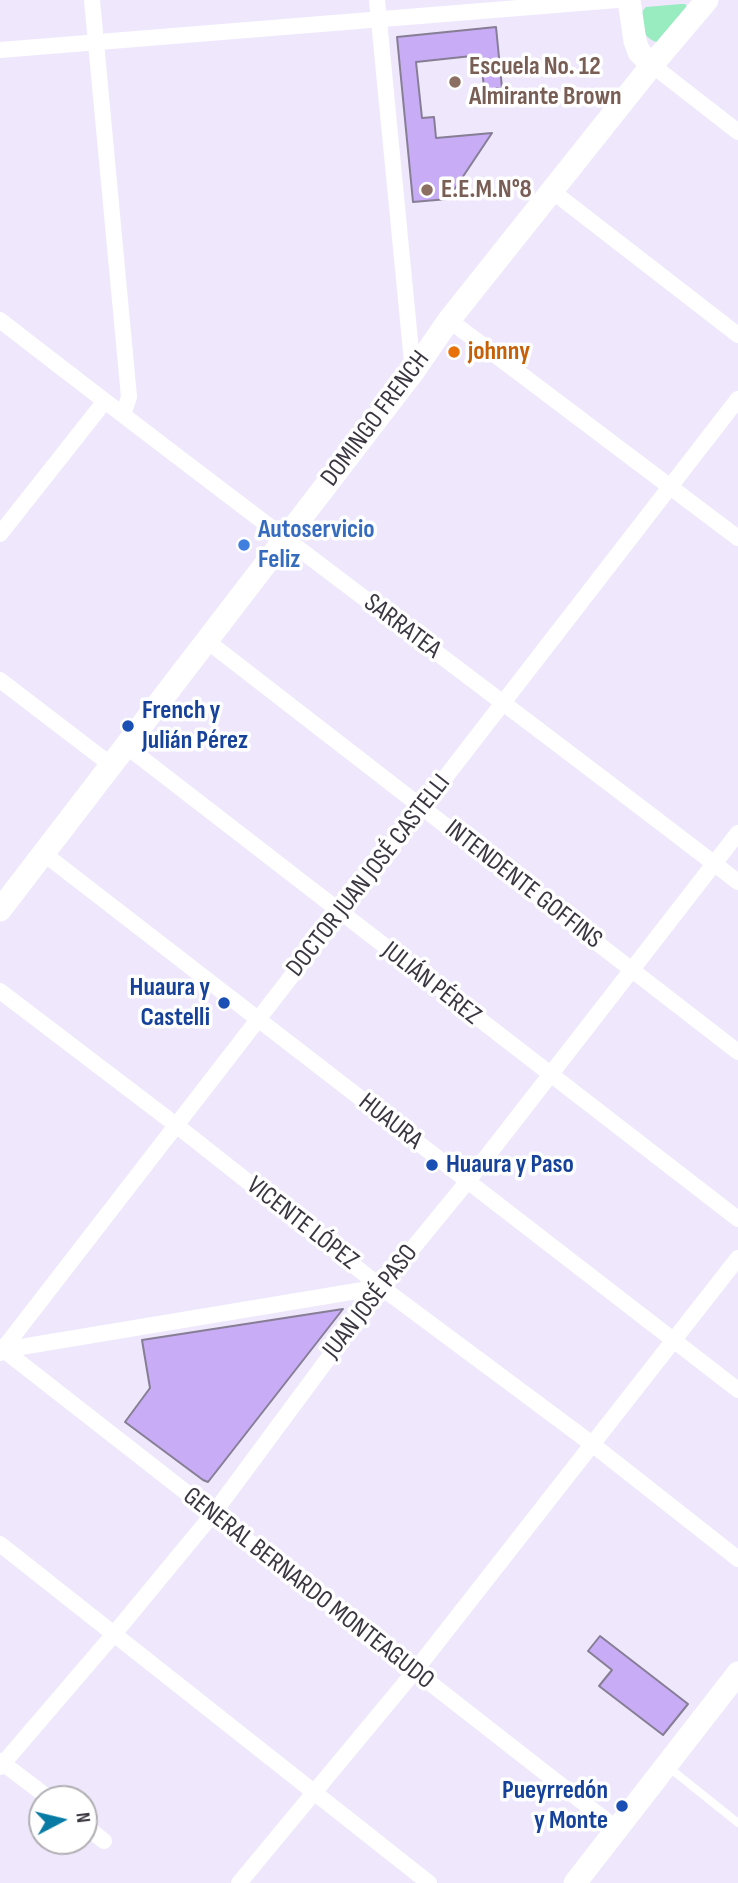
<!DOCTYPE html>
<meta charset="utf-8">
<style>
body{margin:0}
#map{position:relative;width:738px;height:1883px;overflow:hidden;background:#efe8fc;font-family:"Sofia Sans Condensed",sans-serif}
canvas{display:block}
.north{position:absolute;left:28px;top:1785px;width:70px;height:70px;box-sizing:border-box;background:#fff;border:2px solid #b1afb3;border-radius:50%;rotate:83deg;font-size:19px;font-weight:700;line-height:28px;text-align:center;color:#3b3741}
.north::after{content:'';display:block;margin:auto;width:24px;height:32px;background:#077ba3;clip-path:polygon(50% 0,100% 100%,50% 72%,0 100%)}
</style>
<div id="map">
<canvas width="738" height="1883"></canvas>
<div class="north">N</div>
</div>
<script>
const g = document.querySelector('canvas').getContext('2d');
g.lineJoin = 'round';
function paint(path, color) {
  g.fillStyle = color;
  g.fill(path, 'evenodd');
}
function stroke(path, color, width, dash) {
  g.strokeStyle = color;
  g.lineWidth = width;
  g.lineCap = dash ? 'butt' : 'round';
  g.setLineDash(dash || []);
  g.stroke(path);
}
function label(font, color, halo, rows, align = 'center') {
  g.font = font + ' "Sofia Sans Condensed",sans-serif';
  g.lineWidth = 7;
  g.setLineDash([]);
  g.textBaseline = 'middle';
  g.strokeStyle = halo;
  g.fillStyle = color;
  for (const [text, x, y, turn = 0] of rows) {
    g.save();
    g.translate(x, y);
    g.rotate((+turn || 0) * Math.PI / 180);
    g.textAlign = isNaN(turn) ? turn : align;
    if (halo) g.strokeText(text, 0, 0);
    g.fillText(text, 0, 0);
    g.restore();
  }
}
const green = new Path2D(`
 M681,4H685L688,8L657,42C642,39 635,17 646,7Z`);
const building = new Path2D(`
 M496,27L502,88L484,90L481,55L416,62L422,118L434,117L436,138L492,133L448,199L413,202L397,37Z
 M343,1309L208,1482L203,1480L125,1422L150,1388L142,1340Z
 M600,1636L688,1704L663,1735L599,1686L612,1670L588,1651Z`);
const lane = new Path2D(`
 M667,1766L738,1823`);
const street = new Path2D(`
 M92,0L129,397L123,415
 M377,0L413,372
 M0,50L617,0
 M652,65L738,132
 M552,191L738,335
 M0,320C244,510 493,693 738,882
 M449,320L738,538
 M0,534L105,401
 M207,641L738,1052
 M0,680L111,765
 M126,746L738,1219
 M43,853L738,1390
 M0,991L176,1125L381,1287L592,1444L738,1559
 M0,1347L617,1829
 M3,1350L381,1287
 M0,1353L738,399
 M0,1544L429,1883
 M0,1761L50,1799
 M0,1767L114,1634L213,1514L381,1287L467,1182L738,833
 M84,1825L104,1841
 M239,1883L414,1672L738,1258`);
const secondary = new Path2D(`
 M629,0L635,41L639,52L652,65
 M0,910L413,372L449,320L652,65L707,0
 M575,1883L738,1673`);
const markers = [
 [455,82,7,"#8d6e63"],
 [427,190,7,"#8d6e63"],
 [454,352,7,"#e8710a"],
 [244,545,7,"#3f7fe0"],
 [128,726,7,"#1a4fb4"],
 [224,1003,7,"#1a4fb4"],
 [432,1165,7,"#1a4fb4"],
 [622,1806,7,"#1a4fb4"]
];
const educationNames = [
 ["Escuela No. 12",469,67],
 ["Almirante Brown",469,97],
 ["E.E.M.N°8",441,190]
];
const foodNames = [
 ["johnny",468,352]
];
const streetNames = [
 ["DOMINGO FRENCH",376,419,-53],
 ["SARRATEA",402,627,37],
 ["DOCTOR JUAN JOSÉ CASTELLI",369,876,-52],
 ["INTENDENTE GOFFINS",523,885,38],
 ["JULIÁN PÉREZ",431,984,38],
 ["HUAURA",390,1122,38],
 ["VICENTE LÓPEZ",302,1224,38],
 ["JUAN JOSÉ PASO",371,1302,-52],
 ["GENERAL BERNARDO MONTEAGUDO",308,1589,38]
];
const shopNames = [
 ["Autoservicio",258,530],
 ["Feliz",258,560]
];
const transitNames = [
 ["French y",142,711],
 ["Julián Pérez",142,741],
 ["Huaura y",210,988,"right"],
 ["Castelli",210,1018,"right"],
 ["Huaura y Paso",446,1165],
 ["Pueyrredón",608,1791,"right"],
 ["y Monte",608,1821,"right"]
];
paint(green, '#99ebc0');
paint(building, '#c8acf5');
stroke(building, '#867e95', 2);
stroke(lane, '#fff', 8);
stroke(street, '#fff', 16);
stroke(secondary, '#fff', 23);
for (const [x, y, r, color] of markers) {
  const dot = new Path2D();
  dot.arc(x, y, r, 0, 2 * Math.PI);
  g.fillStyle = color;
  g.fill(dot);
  stroke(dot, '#fff', 2.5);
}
label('bold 26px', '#785e54', '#fff', educationNames, 'left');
label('bold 26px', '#c56008', '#fff', foodNames, 'left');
label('26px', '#3b3741', '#fff', streetNames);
label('bold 26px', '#366cbe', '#fff', shopNames, 'left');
label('bold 26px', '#164399', '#fff', transitNames, 'left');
</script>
